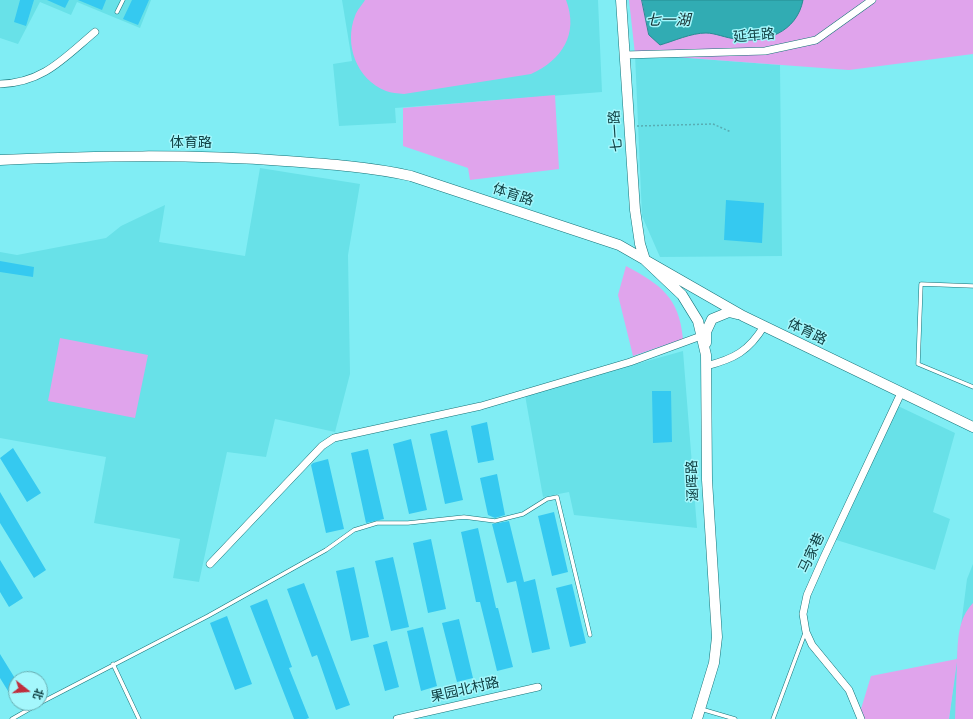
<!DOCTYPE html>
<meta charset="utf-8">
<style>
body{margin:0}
#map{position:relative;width:973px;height:719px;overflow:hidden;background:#80edf4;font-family:"Open Sans","Noto Sans SC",sans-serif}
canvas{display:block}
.north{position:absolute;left:8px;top:671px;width:40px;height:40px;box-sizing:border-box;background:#a4f7fc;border:1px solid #69aeb2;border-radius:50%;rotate:107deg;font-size:11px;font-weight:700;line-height:16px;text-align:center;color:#114144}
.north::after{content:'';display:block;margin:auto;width:14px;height:18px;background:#bf2e3d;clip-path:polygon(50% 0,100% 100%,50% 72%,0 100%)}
</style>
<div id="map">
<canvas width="973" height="719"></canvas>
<div class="north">北</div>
</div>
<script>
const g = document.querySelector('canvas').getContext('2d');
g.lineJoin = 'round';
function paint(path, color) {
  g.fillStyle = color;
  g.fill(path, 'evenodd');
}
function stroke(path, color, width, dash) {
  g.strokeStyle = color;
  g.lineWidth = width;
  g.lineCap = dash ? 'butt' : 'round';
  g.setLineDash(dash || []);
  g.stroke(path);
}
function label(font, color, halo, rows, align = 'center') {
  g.font = font + ' "Open Sans","Noto Sans SC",sans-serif';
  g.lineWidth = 3;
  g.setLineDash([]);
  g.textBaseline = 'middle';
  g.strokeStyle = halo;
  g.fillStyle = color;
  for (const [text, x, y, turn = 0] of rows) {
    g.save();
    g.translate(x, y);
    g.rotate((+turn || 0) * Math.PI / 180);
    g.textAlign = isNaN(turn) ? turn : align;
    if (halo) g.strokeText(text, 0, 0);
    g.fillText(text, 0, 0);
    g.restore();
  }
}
const built = new Path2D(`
 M0,0H151L140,28L77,2L71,15L40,2L18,44L0,38Z
 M342,0H598L602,92L395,108L396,123L339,126L333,64L352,61Z
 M635,54L780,65L782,256L660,257L642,216Z
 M260,168L360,184L348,255L350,374L335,432L275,419L266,457L227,452L199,582L173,578L180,539L94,523L106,457L0,438V252L17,255L106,238L121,226L165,205L159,242L245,256Z
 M683,351L697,528L574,515L569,492L543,497L525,395Z
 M898,406L955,433L933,512L950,519L935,570L833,539Z
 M973,564V719H949L967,579Z`);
const green = new Path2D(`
 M365,0H566C579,34 562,60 531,74L404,94C398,93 391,93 386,91C356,79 344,44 355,16C357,10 362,5 365,0Z
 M629,0H973V54L849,70L635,54Z
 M555,95L559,169L470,180L468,168L403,146V108Z
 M626,266C661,285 679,297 683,339L633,356L618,295Z
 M60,338L148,355L135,418L48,401Z
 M973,603V719H955L957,662L949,719H858L871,676L957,659C958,638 958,619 973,603Z`);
const water = new Path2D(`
 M642,0H803C797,32 765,44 736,39C726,38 715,33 706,33C691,33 674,41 660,45L649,35Z`);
const building = new Path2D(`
 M20,0H34L26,26L14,22Z
 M47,0H69L65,8Z
 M78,0H106L102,10Z
 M132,0H149L138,25L123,19Z
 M726,200L764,203L762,243L724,240Z
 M0,261L34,267L33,277L0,272Z
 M652,391H671L672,442L653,443Z
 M487,422L494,460L478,463L471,426Z
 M447,430L463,500L445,504L430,434Z
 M411,439L427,510L409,514L393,444Z
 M13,448L41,493L27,502L0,458Z
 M368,449L384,519L366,523L351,453Z
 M328,459L344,529L326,533L311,465L313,463Z
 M497,474L505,515L495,518L488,515L480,478Z
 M0,492L46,570L34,578L0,523Z
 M554,512L568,572L552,576L538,516Z
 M509,521L524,582L535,579L550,649L532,653L516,581L507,583L492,524Z
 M478,528L496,608H498L513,667L497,671L480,602H476L461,532Z
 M431,539L446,609L428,613L413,543Z
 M393,557L409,627L391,631L375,561Z
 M0,560L23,598L9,607L0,592Z
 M354,567L369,637L351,641L336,571Z
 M304,583L350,705L336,710L317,655L312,657L287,589Z
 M572,584L586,643L570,647L556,588Z
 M267,599L292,667L289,668L309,718L306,719H294L250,606Z
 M227,616L252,684L235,690L210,623Z
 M459,619L473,678L457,682L442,623Z
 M423,627L437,686L421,691L407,631Z
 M387,641L399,687L385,691L373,645Z
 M0,654L16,680V704L0,678Z`);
const path = new Path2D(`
 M637,126L713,124L731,132`);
const lane = new Path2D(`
 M117,12L123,0
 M973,286L921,284L918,364L973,387
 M113,664L139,719
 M40,703L208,616L326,550L354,530L377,523H408L464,517L495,521L523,514L547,499L557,497L590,635
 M701,709L735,719
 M12,719L40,703
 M773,719L805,633`);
const street = new Path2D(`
 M625,55L765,51L816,40L872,0
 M0,84C43,83 64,58 95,32
 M706,366C734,359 749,351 764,326
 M210,564L322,446L334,438L481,406L630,362L701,336
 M397,719L538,687
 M861,719L849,690L812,645L806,632L803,614L807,595L823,559L901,393`);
const secondary = new Path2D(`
 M621,0L635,210L640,244L645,260L682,295L698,321L706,355L707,480L717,637L714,663L697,719
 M0,160C95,156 190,154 285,161C327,164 370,167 411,176L619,245L743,316L973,427
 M706,343V332L712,319L729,312L737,314`);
const streetNames = [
 ["延年路",754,36,-5],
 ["七一路",616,131,-94],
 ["体育路",191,143],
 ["体育路",513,195,18],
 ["体育路",807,332,26],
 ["涵晖路",693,481,-92],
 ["马家巷",812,553,-65],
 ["果园北村路",465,690,-13]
];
const waterNames = [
 ["七一湖",668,21]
];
paint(built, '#68e1e8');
paint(green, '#e0a4ec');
paint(water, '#31acb3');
stroke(water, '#278c92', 1);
paint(building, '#35c9f0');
stroke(lane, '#167378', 4.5);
stroke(street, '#167378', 8);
stroke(secondary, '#167378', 11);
stroke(path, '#57adb3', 1.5, [2, 2]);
stroke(lane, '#fff', 3.5);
stroke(street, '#fff', 7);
stroke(secondary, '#fff', 10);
label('14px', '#114144', '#a4f7fc', streetNames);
label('italic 15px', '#183233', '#a4f7fc', waterNames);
</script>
